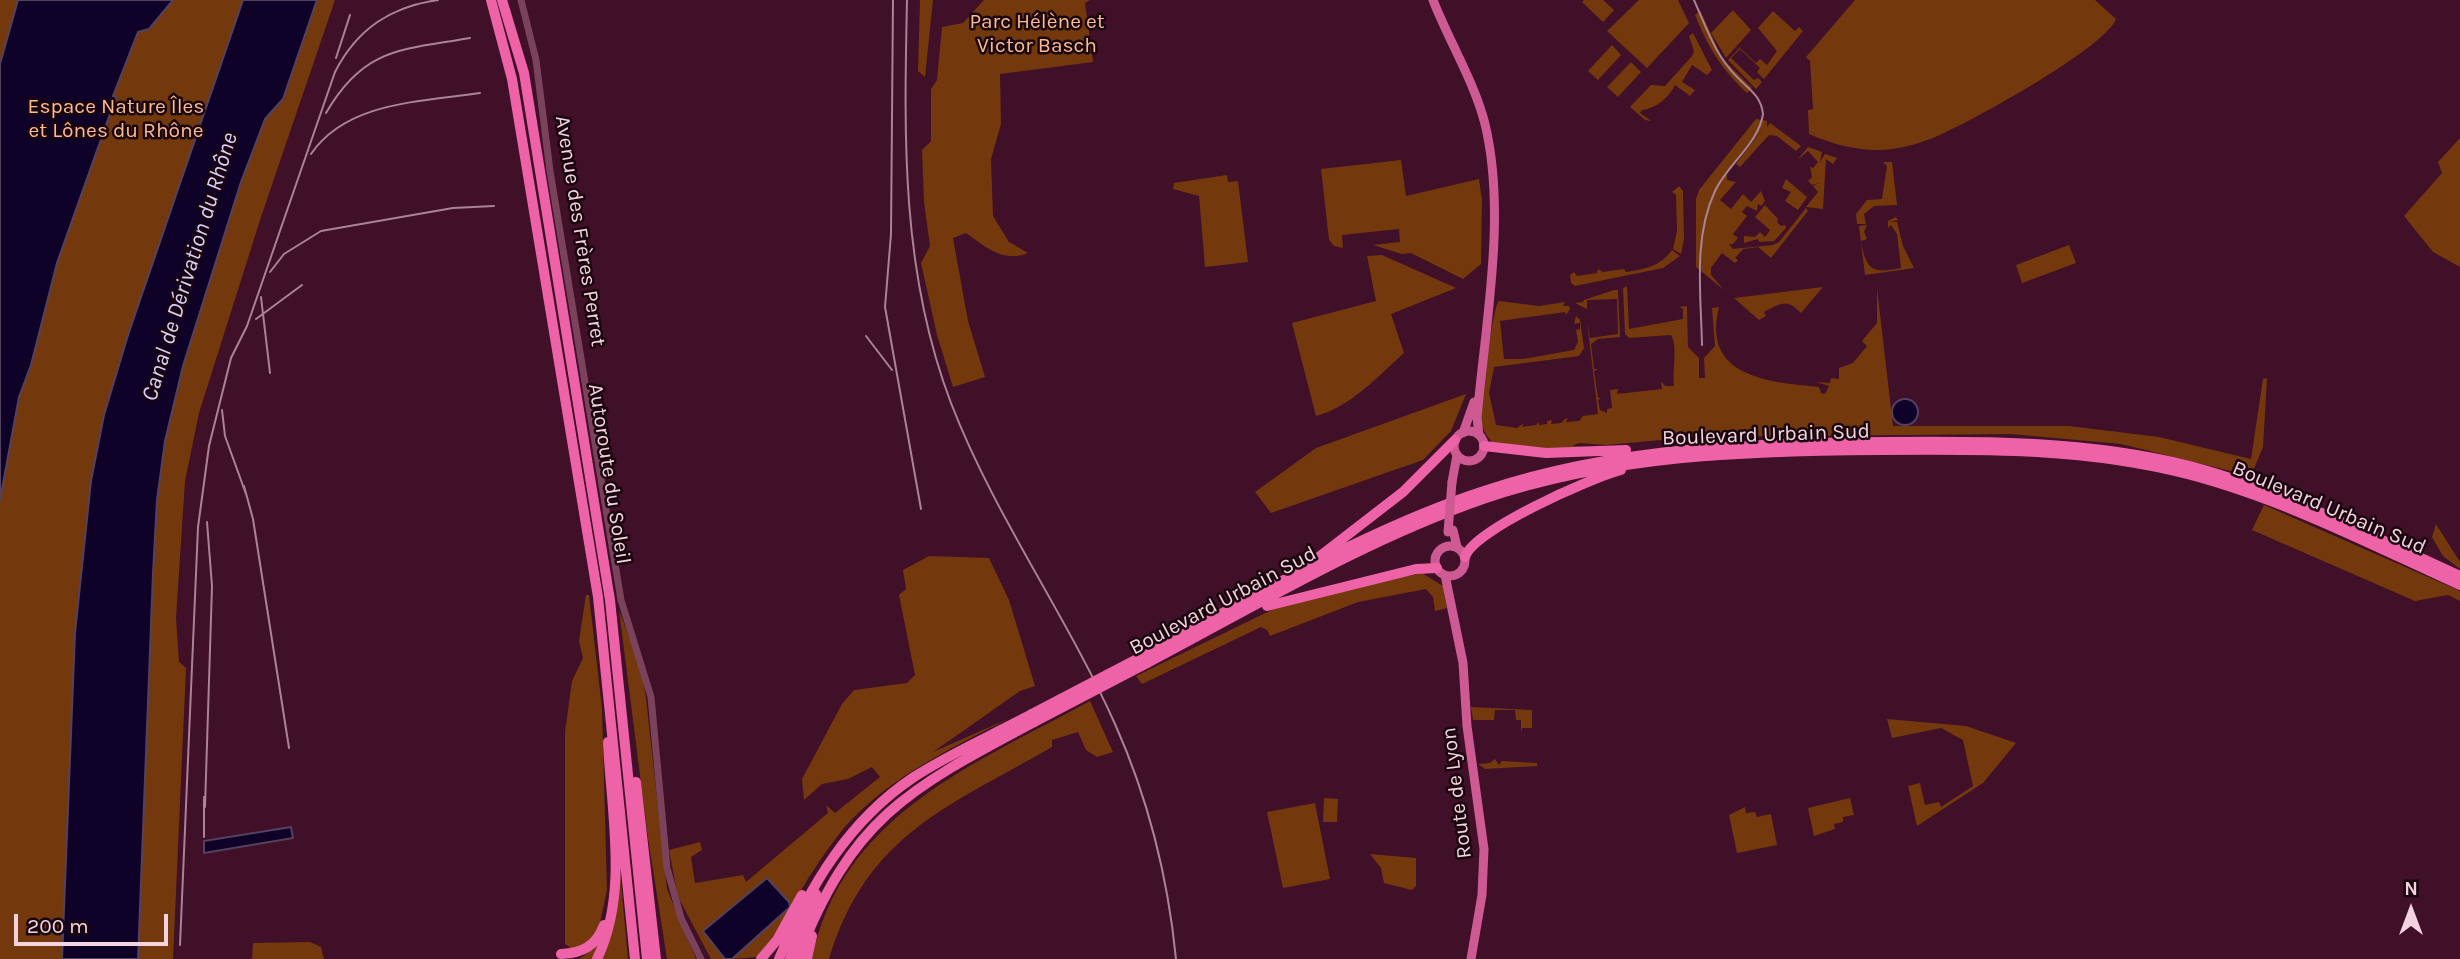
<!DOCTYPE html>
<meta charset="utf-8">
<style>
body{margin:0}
#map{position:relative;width:2460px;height:959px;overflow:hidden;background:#400f28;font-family:Karla,sans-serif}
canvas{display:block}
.north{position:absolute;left:2376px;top:875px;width:70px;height:70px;-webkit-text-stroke:5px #1a060f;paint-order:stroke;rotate:0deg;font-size:19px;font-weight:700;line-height:28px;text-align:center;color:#f4d3e0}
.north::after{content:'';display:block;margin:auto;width:24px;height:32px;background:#f4d3e0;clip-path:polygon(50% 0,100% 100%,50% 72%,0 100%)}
.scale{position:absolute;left:14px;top:914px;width:154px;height:32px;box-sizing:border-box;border:4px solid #f4d3e0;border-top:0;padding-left:9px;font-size:21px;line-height:24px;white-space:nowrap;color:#f4d3e0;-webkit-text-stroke:5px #1a060f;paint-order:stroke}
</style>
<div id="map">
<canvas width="2460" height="959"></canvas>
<div class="north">N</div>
<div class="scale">200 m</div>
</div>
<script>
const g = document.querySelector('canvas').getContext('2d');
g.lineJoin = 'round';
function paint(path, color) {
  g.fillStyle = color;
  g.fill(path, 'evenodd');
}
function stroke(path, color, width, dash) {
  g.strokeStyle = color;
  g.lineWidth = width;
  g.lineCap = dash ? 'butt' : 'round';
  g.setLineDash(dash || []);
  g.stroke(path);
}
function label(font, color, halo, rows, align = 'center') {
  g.font = font + ' Karla,sans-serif';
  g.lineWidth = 5;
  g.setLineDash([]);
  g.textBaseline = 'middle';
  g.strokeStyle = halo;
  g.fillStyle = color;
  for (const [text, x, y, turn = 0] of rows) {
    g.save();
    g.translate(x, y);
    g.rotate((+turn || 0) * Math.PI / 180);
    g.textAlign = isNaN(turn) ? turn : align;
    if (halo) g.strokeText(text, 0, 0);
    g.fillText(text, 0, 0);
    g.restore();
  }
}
const green = new Path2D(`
 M0,0H279L125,463L102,959H0Z
 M317,0H335L261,217L199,413L185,481L176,618L179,662L186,668L173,959H138L153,573L157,500L165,441L183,366L241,182L265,119L283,99Z
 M920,0H933L925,77L918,71Z
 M984,0H1090L1085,3L1093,62L1000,74L1001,124L991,159L993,216L1009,242L1028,253C1003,263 986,247 966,233L953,238L968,321L985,377L953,387L937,335L921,263L930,246L924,202L922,150L931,141V89L937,80L942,27L963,23Z
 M1584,0H1603L1614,10L1603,22L1582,2Z
 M1639,0H1678L1689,23L1647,68L1607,31Z
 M1855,0H2095L2116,19C2104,49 1967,124 1933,138C1920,143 1906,147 1892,149C1864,153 1834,145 1809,134L1808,110L1813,109L1810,61L1806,57Z
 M1700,10L1722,58L1752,88L1747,93C1722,70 1708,47 1695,15Z
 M1733,10L1751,30L1726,58L1711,33Z
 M1773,11L1795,31L1799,27L1803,31L1764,79L1757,72L1760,68L1740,49L1731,58L1754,80L1758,78L1762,82L1756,89L1728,60L1743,44L1740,48L1756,63L1760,59L1767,65L1777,51L1758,28Z
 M1693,33L1712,70L1707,75L1692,65L1682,82L1695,90L1690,96L1675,85C1669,98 1656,108 1642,110L1640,113L1651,121L1645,120L1630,107L1651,85L1665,86L1692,56L1694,51L1689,36Z
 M1612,45L1621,55L1598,80L1588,71Z
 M1631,62L1641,72L1618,97L1607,87Z
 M1756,119L1767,121V127L1770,123L1801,146L1796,151L1777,136L1769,135L1740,167L1736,164L1764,127L1727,172V180L1736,182L1720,200L1731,209L1743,194L1751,202L1761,191L1765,201L1761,206L1758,204L1757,211L1747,206L1742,212L1747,216L1733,234L1738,238L1733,244H1729L1733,249L1773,245L1779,242L1806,208L1808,211L1771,258L1758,247L1743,249L1735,258L1738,260L1735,263L1722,253L1711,268V275L1724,290L1696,267V199L1699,190Z
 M2460,138V267L2433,252L2404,216L2442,173L2438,162Z
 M1808,147L1822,152L1820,162L1825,154L1837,158L1833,164L1826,159L1823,209L1806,207L1818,192L1813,186L1819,183L1812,185L1808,181L1812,177L1810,167L1813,168L1818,162L1808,151L1797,160Z
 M1401,160L1406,196L1479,179L1482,200L1481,264L1463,279L1411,253L1402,254L1373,245L1400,242L1399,229L1342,235L1343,248L1334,246L1329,240L1321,169Z
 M1883,162H1892L1897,205L1874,206L1864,214L1866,224H1857L1856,214L1867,200L1882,199L1887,166Z
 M1227,175L1228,182L1238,181L1248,262L1205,267L1199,196L1173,189L1174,183Z
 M1786,179L1807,197L1798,210L1785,201L1791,192L1782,188Z
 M1679,186L1683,191L1684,239L1681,254L1673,249L1677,231L1676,195L1672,192Z
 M1765,205L1778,219L1777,222L1781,226L1785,225L1786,228L1774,241L1759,242L1758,239L1744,243V236L1755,237L1760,232L1765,237L1770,230L1755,217Z
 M1896,217L1898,220L1890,222H1897L1903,246L1914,268L1865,275L1859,226L1867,225L1864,232L1867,239L1861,241C1866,270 1872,274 1901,268L1897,234L1891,225L1888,228V221Z
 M2069,245L2076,263L2022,283L2016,265Z
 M1672,250L1680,256L1663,268L1575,286L1571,283L1570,275L1574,272L1577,276L1597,273L1598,269L1603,272L1624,269L1626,272C1644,269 1660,267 1672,250Z
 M1382,255L1456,288L1391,314L1404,353C1378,376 1351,407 1316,416L1292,323L1376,301L1367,256Z
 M1627,286L1629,329L1683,319V309L1679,307L1687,306L1688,347L1699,358V378H1705L1704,358L1715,346L1712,308L1719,307C1701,378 1770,382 1819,387L1821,393L1825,394L1829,386L1816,382L1830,383L1831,378L1839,379V368L1853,363L1867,346L1862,341L1877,323V288L1893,426H2069L2159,437L2251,459L2263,379L2267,378L2263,447L2251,476L2121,444L2011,434L1694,437L1606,445L1579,443L1572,446L1598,447L1543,449L1494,445L1485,433L1480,420C1482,399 1492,307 1499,301L1539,306L1565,302L1563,306H1569L1570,309L1566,315L1565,312L1500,321L1504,359H1523L1574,350L1578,342L1576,330L1580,329V323L1574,324L1576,316L1580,320L1584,348L1579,356L1494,367L1489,393L1496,425L1517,428L1524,423L1522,427L1536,425L1539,422V425L1547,424V421L1552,420L1551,424L1561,423L1565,419L1568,418L1566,422L1579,421L1583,416L1598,414L1587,321L1590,338L1618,334L1617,299L1587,300V309L1575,303L1583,302L1584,300L1614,290H1618L1620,337L1598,339L1591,344L1594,369H1598L1594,371L1598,398H1601L1598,400L1600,410L1607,413V409L1612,408L1610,390L1618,389L1617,394L1662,389L1661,381L1665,386H1674C1672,372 1678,346 1671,335L1629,338L1625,334L1623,288Z
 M1823,287L1801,313C1787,298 1781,303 1764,312L1766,316L1759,320L1734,298Z
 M1466,394L1451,431L1423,460L1271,513L1255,492L1316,448Z
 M2264,505L2460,591V601L2448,595L2415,601L2252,530Z
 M2436,524L2460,562V569L2443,556L2432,537Z
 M929,556L989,558L1009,600L1035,686L1020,691L933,752L1010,718C948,750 880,781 836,838C810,872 790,910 767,946L757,957L732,959L789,907L703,931L725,959H711L678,897L669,850L700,842L702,850L691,857L695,883L743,875L746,882L828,813L826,805L835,813L880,777L872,767L848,779L822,784L804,800L802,779L842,704L854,690L907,683L915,675L899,595L906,589L903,570Z
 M1422,573L1443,586L1447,608L1435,611L1433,597L1426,589L1358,602L1270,636L1267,630L1261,627L1142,684L1136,676L1290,601Z
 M586,595H589L602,708L607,890L598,932L590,943L574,950L565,944V732L572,681L583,658L579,641Z
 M619,610L641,669L646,698L667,889L696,959H667L648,838Z
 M1090,701L1113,752L1097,757L1086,750L1078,732L1052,740V747C948,807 867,834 829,959H812C841,815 975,764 1090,701Z
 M1471,707L1532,710V728H1522L1521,732V720H1516L1515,710H1495L1494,720H1473Z
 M1887,719L1966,726L2016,743L1983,783L1917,826L1908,786L1920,783L1925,805L1939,802L1941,807L1973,786L1963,740L1941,728L1892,738Z
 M1495,759L1499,765L1502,761L1537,763V766L1485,769L1478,764L1490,763Z
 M1324,798L1338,799L1337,822H1323Z
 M1850,798L1854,815L1843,817V822L1834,824L1835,829L1814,836L1808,808Z
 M1315,803L1330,879L1283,888L1267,812Z
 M1745,807L1746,813L1755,812L1757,817L1771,814L1777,845L1737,853L1729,815Z
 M618,849L628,959H579C591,952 598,942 610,937Z
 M1370,854L1416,858V886L1412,890L1384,883L1381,868Z
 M310,942L321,947L324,959H252L253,943Z`);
const water = new Path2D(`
 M18,0H173L149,29L138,32L113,96L116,97L57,263L31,365L19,397L0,500V64Z
 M243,0H317L283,99L265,119L241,182L183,366L165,441L157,500L153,573L138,959H62L75,633L91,481L104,415L128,335Z
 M1892 412a13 13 0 1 1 26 0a13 13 0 1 1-26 0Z
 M291,827L293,838L204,853V841Z
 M767,878L789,902L790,907L732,959H725L703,931Z`);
const minor = new Path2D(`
 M521,0L536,60L550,171L621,600L651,697L667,868L681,918L701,959`);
const major = new Path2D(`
 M1433,0C1449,41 1474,81 1485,124C1507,215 1485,325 1477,418L1479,435
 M1454 446a15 15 0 1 1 30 0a15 15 0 1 1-30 0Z
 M1463,433L1474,402
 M1452,482L1457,455
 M1453,530L1457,547
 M1435 561a15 15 0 1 1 30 0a15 15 0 1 1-30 0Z
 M1445,575L1463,663L1467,726L1484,849L1482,895L1471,959`);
const highway = new Path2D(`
 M491,0L512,79L598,597L635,959
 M502,0L524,73L610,600L647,959
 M1484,446L1546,453L1626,450
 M1465,557C1473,530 1591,478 1621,470
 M1315,560L1403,492L1455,440
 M1267,606L1416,569L1437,568
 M1143,656C1255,597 1366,529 1487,490C1618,447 1749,443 1886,442C1988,441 2090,441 2190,466C2284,491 2372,536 2460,576
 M1147,663C1257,605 1365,540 1483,499C1613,455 1745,451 1881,450C1985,449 2089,448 2191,475C2285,500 2372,545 2460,585
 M636,782L656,959
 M561,954C583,953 596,946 604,925
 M597,959C629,893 611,813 608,742
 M761,959L777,940L802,895
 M779,959C809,887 848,821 914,777C951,753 993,735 1032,714
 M790,959L816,894
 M797,959C852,818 906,790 1034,722
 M807,959L812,936`);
const tram = new Path2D(`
 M1694,0C1707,29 1715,55 1738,78C1750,90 1761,96 1763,114C1759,143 1727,165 1715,191C1693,238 1701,294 1702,345`);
const rail = new Path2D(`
 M893,0L891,234L885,307L921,509
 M907,0C904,138 901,272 951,403C994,515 1066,614 1115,724C1148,798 1168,878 1176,959
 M336,58L350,15
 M326,113C364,47 402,50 470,38
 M311,154C347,101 422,102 480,93
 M270,272L284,254L321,231L453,208L494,206
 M261,297L270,373
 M256,319L302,285
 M866,336L892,370
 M222,410L225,436L246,494
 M244,486L253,519L289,748
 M205,807L212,586L207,522
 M204,837V797
 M180,945L198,527L209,446L231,358L247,326L335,72C357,29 390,7 438,0`);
const majorBridge = new Path2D(`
 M1448,532L1452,482`);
const highwayBridge = new Path2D(`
 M1032,714L1143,656
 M1034,722L1147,663`);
const parkNames = [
 ["Parc Hélène et",1037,22],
 ["Victor Basch",1037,46],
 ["Espace Nature Îles",116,107],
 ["et Lônes du Rhône",116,131]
];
const streetNames = [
 ["Avenue des Frères Perret",580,231,81],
 ["Boulevard Urbain Sud",1766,435,-2],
 ["Autoroute du Soleil",609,474,81],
 ["Boulevard Urbain Sud",2329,508,23],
 ["Boulevard Urbain Sud",1223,601,-28],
 ["Route de Lyon",1457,793,-97]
];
const waterNames = [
 ["Canal de Dérivation du Rhône",190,267,-73]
];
paint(green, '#73390d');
paint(water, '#0f0228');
stroke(water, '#54415f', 2);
stroke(minor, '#7a425b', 7);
stroke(major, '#cd5a92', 9);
stroke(highway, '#ee63a7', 10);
stroke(tram, '#aa8395', 2);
stroke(rail, '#aa8395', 2);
stroke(majorBridge, '#cd5a92', 9);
stroke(highwayBridge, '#ee63a7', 10);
label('21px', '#fcba92', '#1a060f', parkNames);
label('21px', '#f4d3e0', '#1a060f', streetNames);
label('italic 23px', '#d8d1fe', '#1a060f', waterNames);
</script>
